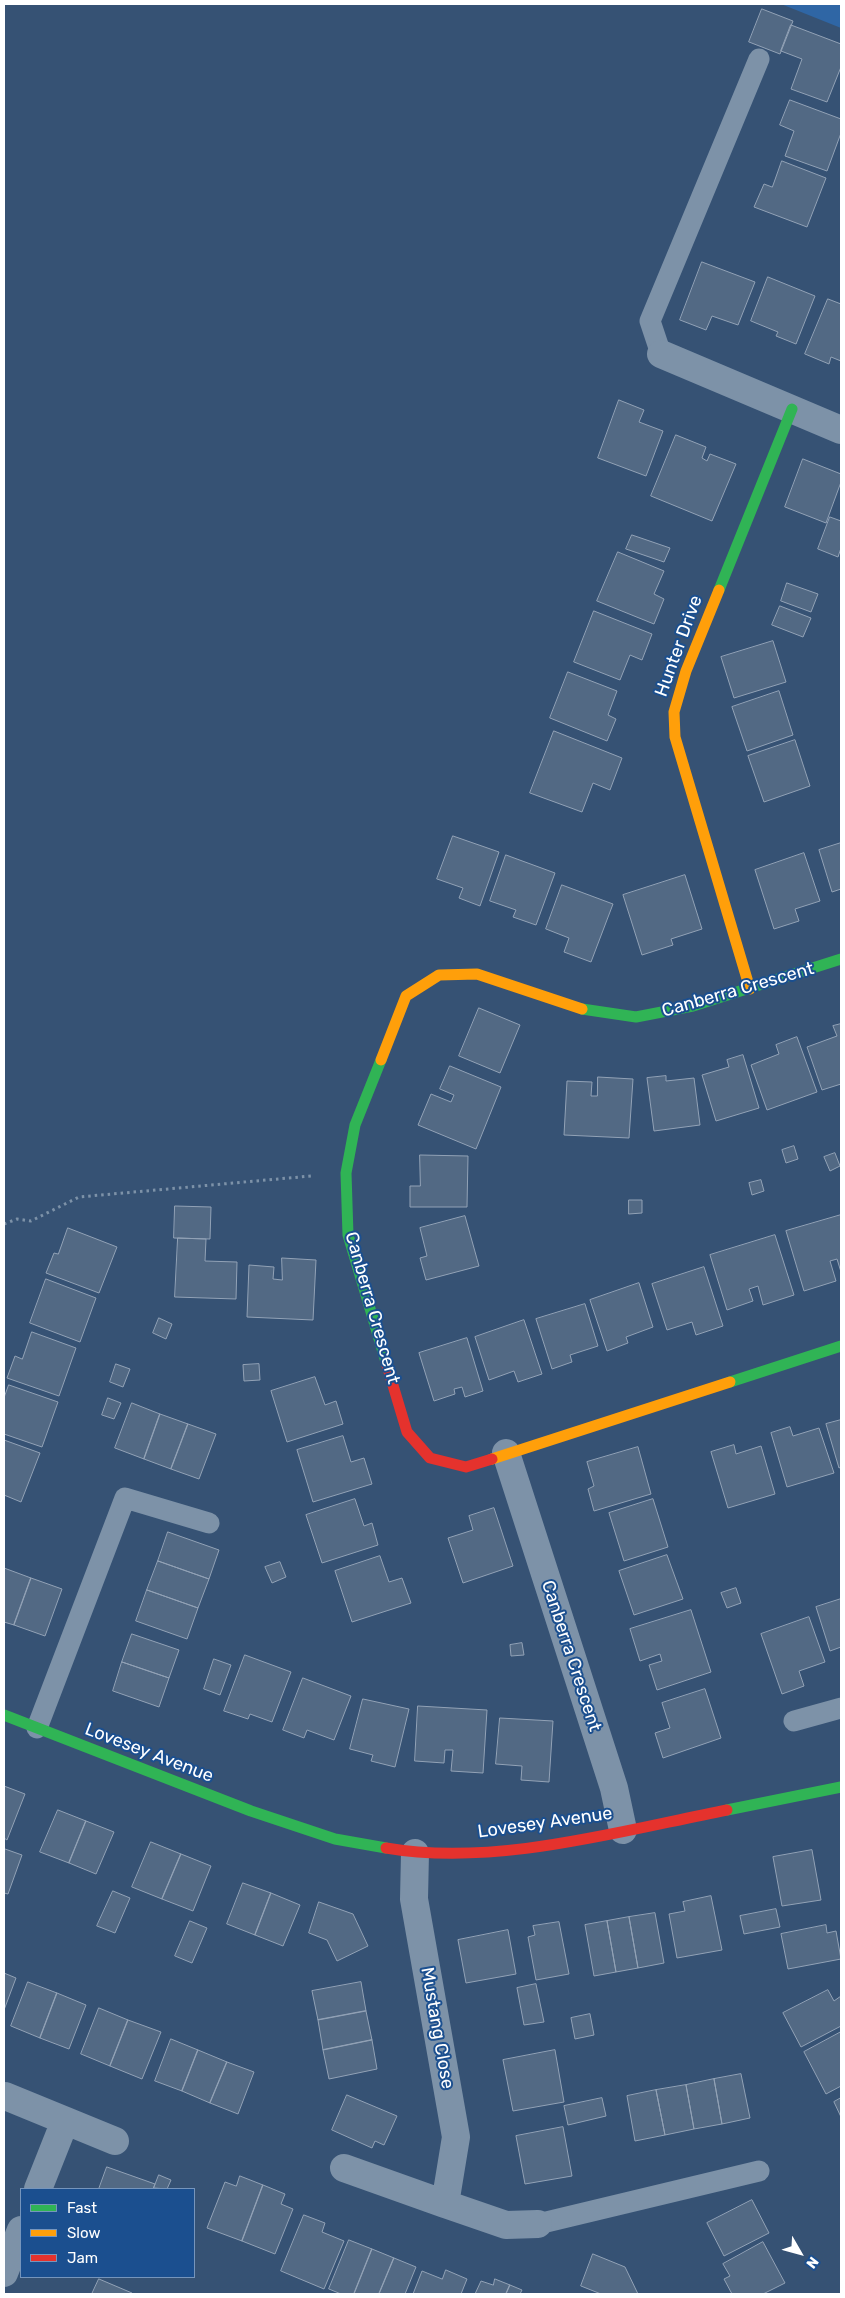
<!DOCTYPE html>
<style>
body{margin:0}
#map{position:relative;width:845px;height:2298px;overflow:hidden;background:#365274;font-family:Rubik,sans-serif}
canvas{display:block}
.frame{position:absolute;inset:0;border:5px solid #fff;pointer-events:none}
.legend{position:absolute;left:20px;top:2188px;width:175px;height:90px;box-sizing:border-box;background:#1b4f8f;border:1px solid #7695bc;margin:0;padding:6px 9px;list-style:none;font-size:15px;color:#fff}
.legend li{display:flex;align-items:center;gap:10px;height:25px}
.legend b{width:25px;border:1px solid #7695bc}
.north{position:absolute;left:775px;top:2228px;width:50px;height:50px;-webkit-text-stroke:4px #1b4f8f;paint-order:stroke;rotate:128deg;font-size:14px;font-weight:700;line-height:20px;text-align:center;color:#fff}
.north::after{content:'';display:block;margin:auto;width:18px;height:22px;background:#fff;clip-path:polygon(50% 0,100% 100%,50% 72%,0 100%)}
</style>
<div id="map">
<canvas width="845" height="2298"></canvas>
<div class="frame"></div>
<ul class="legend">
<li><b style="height:6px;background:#30b455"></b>Fast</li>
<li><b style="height:6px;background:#ff9f0a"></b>Slow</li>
<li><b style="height:6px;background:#e5322d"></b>Jam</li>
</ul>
<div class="north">N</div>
</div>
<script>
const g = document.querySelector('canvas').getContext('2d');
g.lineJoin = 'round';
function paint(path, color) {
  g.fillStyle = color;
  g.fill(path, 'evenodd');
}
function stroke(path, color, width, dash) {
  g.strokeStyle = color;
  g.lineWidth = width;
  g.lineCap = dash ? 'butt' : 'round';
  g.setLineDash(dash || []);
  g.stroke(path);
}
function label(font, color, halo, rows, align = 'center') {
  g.font = font + ' Rubik,sans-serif';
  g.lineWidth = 4;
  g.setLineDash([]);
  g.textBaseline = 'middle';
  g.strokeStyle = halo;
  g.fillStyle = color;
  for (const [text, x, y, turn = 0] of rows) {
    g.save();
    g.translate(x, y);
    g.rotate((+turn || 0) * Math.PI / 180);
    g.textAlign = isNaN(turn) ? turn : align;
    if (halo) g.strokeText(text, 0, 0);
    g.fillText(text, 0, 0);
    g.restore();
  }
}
const green = new Path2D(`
 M781,4H841V28Z`);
const building = new Path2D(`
 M762,9L793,21L780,54L749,42Z
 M791,25L841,44V67L827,102L791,89L802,59L781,51Z
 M790,100L841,119V133L827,171L785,156L794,131L780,125Z
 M782,161L826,178L807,227L754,207L764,184L772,187Z
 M702,262L755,282L738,325L712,316L706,330L680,320Z
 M768,277L815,296L796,344L776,336L778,332L751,321Z
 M828,299L841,304V361L831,357L829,364L805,354Z
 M619,400L644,410L639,422L663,431L646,476L598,458Z
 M676,435L706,447L702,458L707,461L710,454L736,464L712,521L651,496Z
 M803,459L841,474V482L826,523L785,507Z
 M830,517L841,521V548L838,557L818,549Z
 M632,535L670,548L664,562L626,549Z
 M618,552L664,571L654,594L664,599L654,624L597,601Z
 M787,583L818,594L811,612L781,601Z
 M780,606L811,618L803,637L772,625Z
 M594,611L652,634L642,660L630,655L620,680L574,662Z
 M773,641L786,682L734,698L721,657Z
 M568,672L617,691L608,715L616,719L607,741L550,718Z
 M779,691L793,735L747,751L732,707Z
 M554,731L622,758L610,790L593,783L582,812L530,793Z
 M795,740L810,786L764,802L748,756Z
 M453,836L499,852L480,906L459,898L463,888L437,879Z
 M841,843V889L832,892L819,850Z
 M804,853L820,901L795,909L799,921L774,929L755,870Z
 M506,855L555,873L536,925L513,917L516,910L490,901Z
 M685,875L702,929L671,939L673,945L642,955L623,895Z
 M562,885L613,904L591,962L564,952L569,938L546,929Z
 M479,1008L520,1025L500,1073L459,1056Z
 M841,1024V1084L822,1090L807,1047L837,1036L833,1026Z
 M797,1037L817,1092L767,1110L751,1065L779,1054L776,1045Z
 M743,1055L759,1108L716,1121L702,1075L729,1067L727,1060Z
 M450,1066L501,1087L476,1149L418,1125L431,1094L451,1102L454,1095L440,1089Z
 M666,1076V1081L694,1078L700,1125L654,1131L647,1078Z
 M598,1077L633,1079L629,1138L564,1135L567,1081L592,1082L591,1096H597Z
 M794,1146L798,1159L786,1163L782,1150Z
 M835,1153L840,1166L830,1171L824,1157Z
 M420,1155L468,1156L467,1207H410V1186H420Z
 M761,1180L764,1191L752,1195L749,1183Z
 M629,1200H642V1213L629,1214Z
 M175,1206L211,1207L210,1239L174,1238Z
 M841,1215V1272L837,1259L830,1261L836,1281L804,1291L786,1231Z
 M465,1216L479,1266L426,1280L420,1258L427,1256L420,1228Z
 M68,1228L117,1247L99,1293L46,1273L54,1253L58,1254Z
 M775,1235L794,1295L763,1305L758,1286L749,1289L753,1301L727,1310L710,1255Z
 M178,1238L206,1239L205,1261L237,1262L236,1299L175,1297Z
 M282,1258L316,1260L313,1320L247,1317L249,1265L274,1267L273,1279L282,1280Z
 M704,1267L723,1326L696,1335L692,1322L667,1330L652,1284Z
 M46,1279L96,1298L80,1342L30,1323Z
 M639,1283L653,1327L626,1337L628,1343L607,1351L590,1300Z
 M585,1304L598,1346L570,1355L572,1362L552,1369L536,1319Z
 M159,1318L172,1324L166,1339L153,1333Z
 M524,1320L542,1374L518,1382L514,1371L489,1380L475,1337Z
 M32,1332L76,1348L59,1396L7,1378L15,1356L22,1359Z
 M467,1338L483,1391L465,1397L462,1387L454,1389L455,1394L434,1401L419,1353Z
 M116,1364L130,1369L123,1387L110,1382Z
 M259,1364L260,1380L244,1381L243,1365Z
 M315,1377L325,1405L336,1401L343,1424L287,1442L271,1391Z
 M9,1385L58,1402L42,1447L4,1434V1398Z
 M108,1398L121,1403L114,1419L102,1415Z
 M132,1403L160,1414L144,1459L115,1448Z
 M160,1414L188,1424L171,1469L144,1459Z
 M841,1420V1467L839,1468L826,1424Z
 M188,1424L216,1434L199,1479L171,1469Z
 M790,1427L793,1436L819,1428L834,1473L787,1487L771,1433Z
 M343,1436L351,1462L364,1458L372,1484L313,1502L297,1450Z
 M4,1440L40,1453L21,1502L4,1495Z
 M734,1445L736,1454L761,1446L775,1494L728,1508L711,1452Z
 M638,1447L651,1494L594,1511L588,1489L594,1486L587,1462Z
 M355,1499L364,1526L372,1523L378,1545L322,1563L306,1515Z
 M653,1499L668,1547L624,1561L609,1513Z
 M494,1508L513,1566L463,1583L448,1538L473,1530L469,1516Z
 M168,1532L219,1550L209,1579L158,1561Z
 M667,1555L683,1599L634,1615L619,1571Z
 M380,1556L389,1582L402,1578L411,1603L352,1622L335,1571Z
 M158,1561L209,1579L198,1608L147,1590Z
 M280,1562L286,1577L272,1583L265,1567Z
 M4,1568L31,1578L14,1625L4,1622Z
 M31,1578L62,1589L45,1636L14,1625Z
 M736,1588L741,1603L727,1608L721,1593Z
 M147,1590L198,1608L187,1639L136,1621Z
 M841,1599V1647L830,1651L816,1607Z
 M691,1610L711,1672L657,1690L649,1665L662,1661L660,1654L640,1661L630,1629Z
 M809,1617L825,1662L799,1671L804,1686L782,1694L761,1634Z
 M132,1634L179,1650L169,1678L122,1662Z
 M522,1643L524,1655L511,1656L510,1645Z
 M245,1655L291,1672L272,1722L250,1714L248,1719L224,1711Z
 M214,1659L231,1665L220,1695L204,1689Z
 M122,1662L169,1678L159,1707L113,1691Z
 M303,1678L351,1696L334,1740L307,1730L304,1738L283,1730Z
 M705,1689L721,1738L663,1758L655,1733L670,1728L662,1703Z
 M363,1699L409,1709L395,1767L371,1761L373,1755L350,1749Z
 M418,1706L487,1710L483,1773L451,1771L453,1750H445L444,1763L415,1761Z
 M500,1718L553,1721L549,1782L521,1780L522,1766L496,1764Z
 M4,1786L25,1794L7,1840L4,1838Z
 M58,1810L86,1821L69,1863L40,1852Z
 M86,1821L114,1832L96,1874L69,1863Z
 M151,1842L181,1854L162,1899L132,1887Z
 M5,1849L22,1855L8,1894L4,1893Z
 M812,1850L821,1900L782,1906L773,1857Z
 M181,1854L211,1866L193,1911L162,1899Z
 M243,1883L271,1893L255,1935L227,1924Z
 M113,1891L130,1898L115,1933L97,1926Z
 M271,1893L300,1905L283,1946L255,1935Z
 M711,1896L722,1950L677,1958L669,1914L685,1911L683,1902Z
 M319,1902L353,1914L368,1946L337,1961L327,1940L309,1933Z
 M776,1909L780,1927L744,1934L740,1916Z
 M655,1913L664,1963L638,1968L629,1917Z
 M629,1917L638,1968L616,1972L607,1921Z
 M190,1921L207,1928L192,1963L175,1956Z
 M607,1921L616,1972L594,1976L585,1925Z
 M559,1922L569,1974L536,1980L528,1937L535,1935L533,1926Z
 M826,1925L827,1933L836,1931L841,1959L788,1969L781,1934Z
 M508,1930L516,1974L466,1983L458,1940Z
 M4,1973L16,1978L4,2010Z
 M28,1982L57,1993L40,2038L11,2026Z
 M361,1982L366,2011L318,2020L312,1991Z
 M536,1984L544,2022L524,2025L517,1988Z
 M828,1990L834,2001L841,1996V2026L801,2047L783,2013Z
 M57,1993L86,2005L69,2049L40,2038Z
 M99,2008L128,2020L110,2066L81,2054Z
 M366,2011L372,2040L323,2050L318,2020Z
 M590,2014L594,2035L575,2039L571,2018Z
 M128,2020L161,2032L142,2079L110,2066Z
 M841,2032V2086L826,2094L804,2052Z
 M171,2039L198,2050L182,2091L155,2081Z
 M372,2040L377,2069L329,2079L323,2050Z
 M198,2050L227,2062L210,2103L182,2091Z
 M555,2050L564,2102L513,2111L503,2060Z
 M227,2062L254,2072L238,2114L210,2103Z
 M741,2074L750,2118L722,2124L714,2079Z
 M714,2079L722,2124L694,2129L686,2085Z
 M686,2085L694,2129L665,2135L656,2090Z
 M656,2090L665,2135L635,2141L627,2096Z
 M347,2095L397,2116L384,2145L375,2141L372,2148L332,2130Z
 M602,2098L606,2116L568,2125L564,2106Z
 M841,2098V2117L834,2102Z
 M563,2127L572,2176L525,2184L516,2136Z
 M107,2167L155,2184L153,2189H99Z
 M159,2175L171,2180L167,2189L154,2188Z
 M240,2176L263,2185L242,2241L207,2228L225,2182L236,2186Z
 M263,2185L285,2194L281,2204L293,2209L275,2254L242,2241Z
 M752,2200L769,2233L724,2256L707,2223Z
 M304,2215L325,2223L322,2232L344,2241L324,2289L281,2271Z
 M349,2240L372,2249L354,2294H341L329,2289Z
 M763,2242L785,2283L763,2294H732L724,2279L730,2276L723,2264Z
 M372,2249L394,2258L379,2294H354Z
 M593,2254L625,2267L638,2294H601L581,2286Z
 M394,2258L416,2267L405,2294H379Z
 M446,2270L467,2279L461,2294H413L422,2271L442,2279Z
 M99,2279L132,2293L131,2294H92Z
 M495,2279L510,2285L506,2294H475L481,2281L493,2285Z
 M510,2285L522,2290L520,2294H506Z`);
const path = new Path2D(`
 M4,1224L17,1219L31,1221L79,1197L311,1176`);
const lane = new Path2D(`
 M661,354L650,321L759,59
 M794,1721L841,1708
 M37,1728L125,1498L209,1523
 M538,2224L759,2171`);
const street = new Path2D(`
 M661,354L841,430
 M506,1453L614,1788L623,1830
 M415,1853L414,1899L456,2137L445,2204L506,2225L538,2224
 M5,2096L115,2141
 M344,2168L445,2204
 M38,2189L65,2121
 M4,2273L21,2230`);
const fast = new Path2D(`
 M719,590L792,409
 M582,1009L636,1017L693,1006L841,959
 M381,1060L355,1125L346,1173L348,1235L386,1362
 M730,1382L841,1346
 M4,1715L251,1811L335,1839L386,1848
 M727,1810L841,1787`);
const slow = new Path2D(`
 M719,590L686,671L674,712L675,737L750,989
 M381,1060L406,996L439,975L477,974L582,1009
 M492,1459L730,1382`);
const jam = new Path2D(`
 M386,1362L407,1432L430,1458L466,1467L492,1459
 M386,1848C495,1867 620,1831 727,1810`);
const streetNames = [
 ["Hunter Drive",679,646,-70],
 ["Canberra Crescent",738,990,-16],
 ["Canberra Crescent",372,1308,74],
 ["Canberra Crescent",571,1656,72],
 ["Lovesey Avenue",149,1753,21],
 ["Lovesey Avenue",545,1823,-8],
 ["Mustang Close",437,2028,80]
];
paint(green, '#2f66a5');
paint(building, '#526984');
stroke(building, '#92a2b6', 1);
stroke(path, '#7d92a8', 3, [2.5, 4]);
stroke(lane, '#7d92a8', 21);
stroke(street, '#7d92a8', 28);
stroke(fast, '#30b455', 11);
stroke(slow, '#ff9f0a', 11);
stroke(jam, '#e5322d', 11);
label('18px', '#fff', '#1b4f8f', streetNames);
</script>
